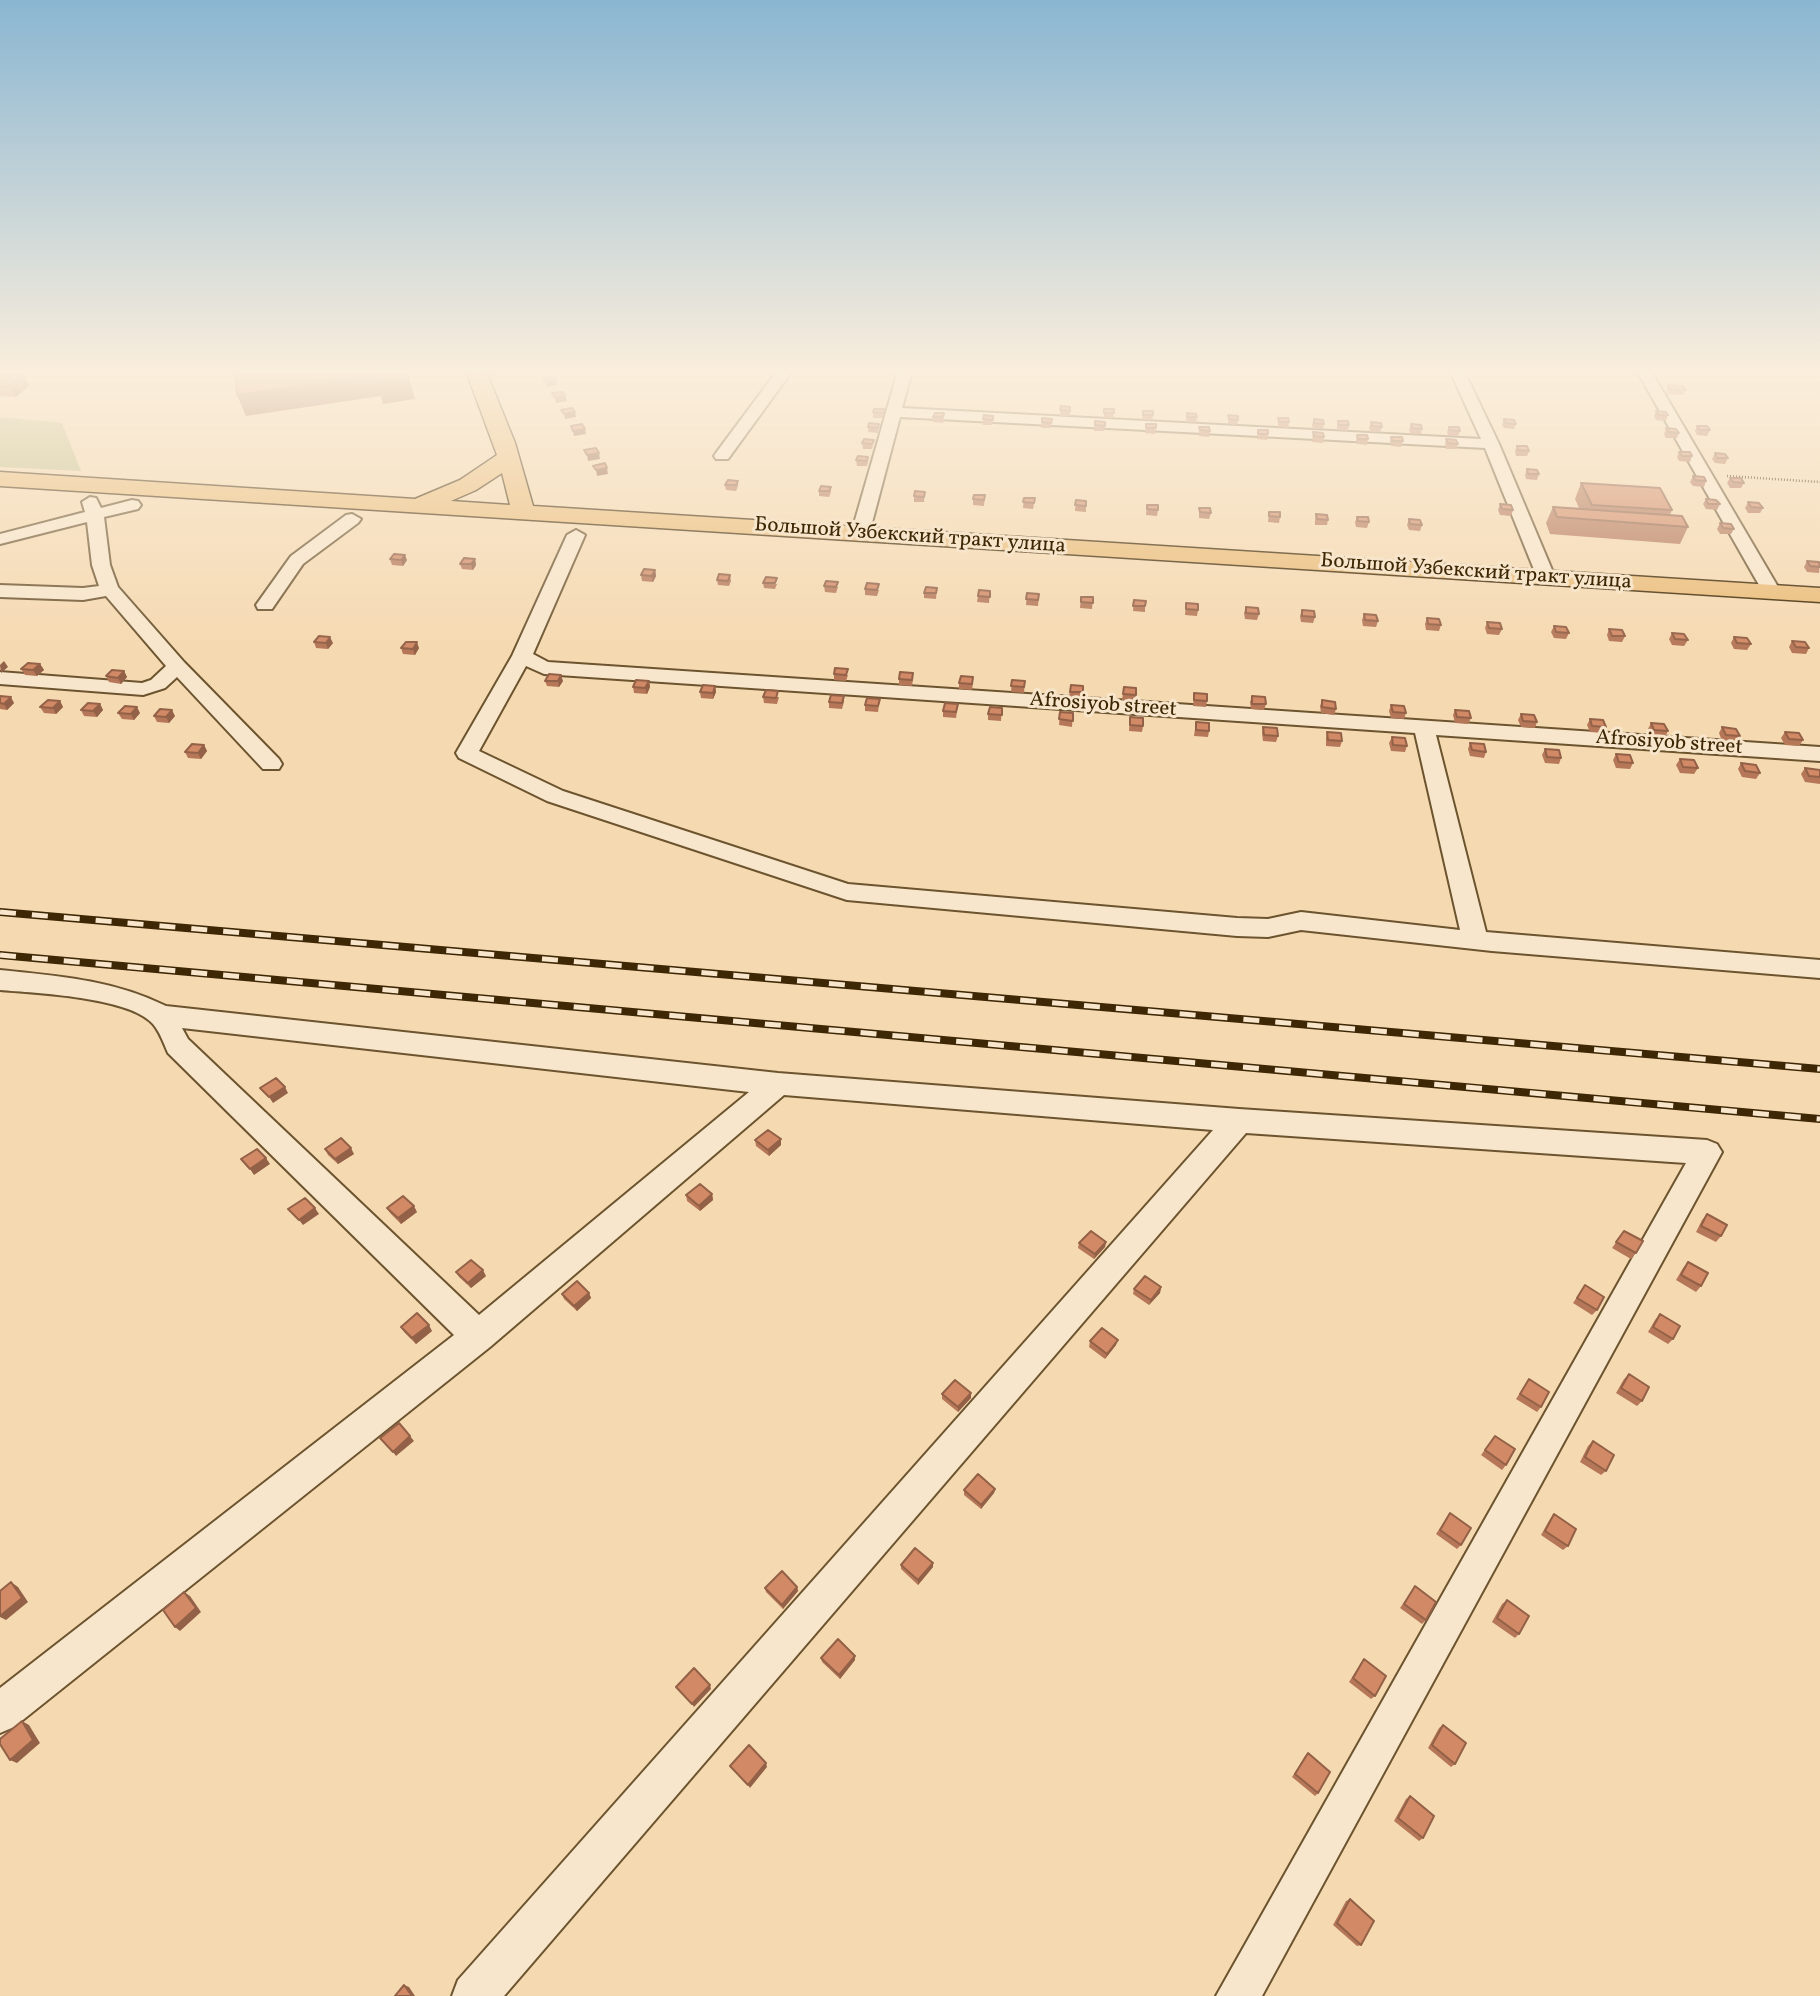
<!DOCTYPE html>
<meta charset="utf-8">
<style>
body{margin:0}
canvas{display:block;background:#f5d9b1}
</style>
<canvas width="1820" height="1996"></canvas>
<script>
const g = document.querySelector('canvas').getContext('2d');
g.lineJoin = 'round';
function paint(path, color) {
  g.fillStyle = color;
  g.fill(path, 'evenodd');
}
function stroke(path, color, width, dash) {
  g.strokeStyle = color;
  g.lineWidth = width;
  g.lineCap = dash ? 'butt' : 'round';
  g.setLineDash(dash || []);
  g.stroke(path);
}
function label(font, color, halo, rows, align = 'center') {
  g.font = font + ' Vollkorn,serif';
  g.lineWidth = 6;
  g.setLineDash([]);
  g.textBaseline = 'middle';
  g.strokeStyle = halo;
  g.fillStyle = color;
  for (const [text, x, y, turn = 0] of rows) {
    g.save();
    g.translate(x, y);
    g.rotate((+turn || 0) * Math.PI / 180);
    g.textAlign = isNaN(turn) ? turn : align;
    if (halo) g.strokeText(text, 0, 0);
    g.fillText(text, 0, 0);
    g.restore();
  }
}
const green = new Path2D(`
 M0,417L62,423L81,471L0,467Z`);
const path = new Path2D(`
 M1727,476L1820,482`);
const minor = new Path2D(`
 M777,371H792L728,459H716L714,456L716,453Z
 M898,371H912L902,408L1481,439L1450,371H1464L1499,444L1555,577L1546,583L1537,577L1485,448L900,417L869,534L860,539L854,538L851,534Z
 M1637,371H1651L1781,592L1779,596H1765L1763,592Z
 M90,497L96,498L101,508L132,500L138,501L141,505L138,509L104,517L110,565L118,587L184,662L279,759L282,764L279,769H263L177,677L165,688L143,695L0,684V672L142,683L151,680L166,666L106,596L83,600L0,597V585L83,588L99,586L92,565L87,522L0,544V534L85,512L82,502Z
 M352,514L361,519L358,523L303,564L272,609H258L256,605L291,556L346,515Z
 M576,530L585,535L533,654L548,662L1820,747V761L1436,735L1486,932L1820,960V978L1492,951L1301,930L1268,937L1237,936L847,900L547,801L459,758L456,753L512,656L567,535ZM526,666L544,674L1415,733L1460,930L1301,912L1268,919L1237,918L848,884L563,791L479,751Z
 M0,970C59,976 113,980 166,1006L778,1073L1239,1109L1707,1140L1717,1144L1722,1152L1262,1996H1216L1686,1163L1246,1133L504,1996H452L458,1980L1213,1130L784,1095L490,1347L14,1727L0,1733V1688L454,1335L168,1053C164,1044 160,1032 153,1024C130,997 35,993 0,990ZM182,1028L749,1092L479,1315L188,1039Z`);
const major = new Path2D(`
 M466,371H486L515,443L533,506L1820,588V602L0,486V472L415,499L460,480L497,455ZM502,473L510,505L451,501L476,490Z`);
const rail = new Path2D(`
 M0,912L1820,1069
 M0,955L1820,1119`);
const wall = new Path2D(`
 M0,375L24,376L29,386L16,397L0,396Z
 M1668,385L1686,390L1683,395L1666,394Z
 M1061,406L1070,407V416H1060Z
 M884,409L883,418H873V412Z
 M1104,409H1114L1113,418H1104Z
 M1143,411L1153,415L1152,420H1142Z
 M1656,411L1668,415L1666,421L1656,420L1654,416Z
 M944,413L943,423L933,422V417Z
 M1187,413L1197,417L1196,423L1186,422Z
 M1228,415L1238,420L1237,425L1228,424Z
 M993,416L992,425H983V419Z
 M1042,418L1052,419L1051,428H1041Z
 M1278,418L1289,422L1288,428L1278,427Z
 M1314,419L1324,424L1323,429H1313L1312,425Z
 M1504,419L1516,424L1514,429L1504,428L1502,425Z
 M1095,421L1105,422L1104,431H1094Z
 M1338,421L1349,425L1348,431L1337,430V426Z
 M1371,422L1382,427L1380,432H1370L1369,428Z
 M879,424L878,433L868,432V427Z
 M1146,424H1156L1155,434L1145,433Z
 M1411,424L1422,429L1421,434H1411L1409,430Z
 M1697,426L1710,430L1707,436L1697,435L1695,431Z
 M1199,427L1210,431L1209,437L1199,436Z
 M1449,427L1460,431L1458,436H1448L1447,432Z
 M1666,428L1679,433L1677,438H1666L1664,434Z
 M1258,430L1268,434L1267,440L1257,439Z
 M1313,432L1324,437L1323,443L1312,442Z
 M1357,435L1368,439L1367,445L1357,444L1356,440Z
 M1391,437L1403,441L1401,447L1391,446L1390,442Z
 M1446,439L1458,444L1456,449H1446L1445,445Z
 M874,440L872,449H863L862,443Z
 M1517,446L1529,451L1527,456H1516L1515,451Z
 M1679,452L1692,456L1690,462L1679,461L1677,457Z
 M1715,453L1728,458L1725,464L1715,463L1712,459Z
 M858,456L868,462L867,466H857L856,460Z
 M1527,469L1539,474L1537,480L1526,479L1525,475Z
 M1693,476L1706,481L1704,487L1693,486L1690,482Z
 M1730,478L1744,483L1741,488H1730L1727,483Z
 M738,481V486L736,491L726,490L725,485Z
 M1581,483L1672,510L1670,515L1688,527L1680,544L1550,534L1546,523L1553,507L1579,508L1575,499Z
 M831,487V492L829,497L819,496V491Z
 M925,492L924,502H914V496Z
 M985,495L984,506L973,505V499Z
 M1024,498H1035L1033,509L1023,508Z
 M1706,499L1720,504L1717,510L1706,509L1703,504Z
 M1076,500L1086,501V512L1075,511Z
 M1748,502L1763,508L1760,513H1748L1745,508Z
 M1500,504L1513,510L1511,516L1500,515L1498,510Z
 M1147,505L1158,510L1157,516L1146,515Z
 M1199,508L1211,513L1209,519L1199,518Z
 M1269,512L1280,517L1279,523L1268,522Z
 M1316,514L1328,520L1327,525H1315V520Z
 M1357,517L1369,522L1367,528L1356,527L1355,522Z
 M1409,519L1422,525L1420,531L1409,530L1407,525Z
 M1720,523L1734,529L1731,534H1720L1717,529Z
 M390,559L407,560L403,566L392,565Z
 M475,559L476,565L473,570L462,569L460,564Z
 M1807,561L1820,564L1819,573L1807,572L1804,567Z
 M655,570L656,576L653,582L642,581L641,575Z
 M730,575L731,581L729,586L718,585L717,580Z
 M763,583L777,584L775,589L764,588Z
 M824,586L838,587L836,593L825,592Z
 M937,588L936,599L924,598V593Z
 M865,589L879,590L877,596L865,595Z
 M990,591L989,603L977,602L978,596Z
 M1027,593L1039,594L1038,606L1026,605Z
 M1081,597H1093L1092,609L1080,608Z
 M1134,600L1145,606V612L1133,611Z
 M1186,603L1198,610L1197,616L1185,615Z
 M1246,607L1259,614L1257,620L1245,619L1244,613Z
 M1302,610L1315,617L1313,623L1301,622L1300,616Z
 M1364,614L1378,621L1376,627L1363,626L1362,620Z
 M1427,618L1441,625L1439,631L1426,630L1425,624Z
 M1487,622L1502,629L1499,635L1487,634L1485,628Z
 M1554,626L1569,633L1566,639L1554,638L1551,632Z
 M1609,629L1625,636L1622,642L1609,641L1607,635Z
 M1672,633L1688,640L1684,646L1672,645L1669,639Z
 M1734,637L1751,644L1747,650L1734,649L1731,643Z
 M1792,641L1809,648L1806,654L1792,653L1789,647Z
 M314,642L333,643L328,649L316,648Z
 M401,648H419L415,655L403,654Z
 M40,664L44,670L37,676L25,675L21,669Z
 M124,671L127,677L121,684L109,682L106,676Z
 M834,674L848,675L846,681L834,680Z
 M899,679H913L912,686L899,685Z
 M1012,680L1025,681L1024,693L1011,692Z
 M545,681H563L559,687L547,686Z
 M649,681L650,687L647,694L634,693L633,687Z
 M959,683H973L972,690L959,689Z
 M1071,685L1083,686L1082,698L1069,697Z
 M715,686L716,692L713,699L701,698L700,692Z
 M1124,687L1136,695L1135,701L1122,700Z
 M1194,693L1207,701L1206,707L1193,706Z
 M0,696L14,703L7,710L0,709Z
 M844,696V702L842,709L829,708V702Z
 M1252,696L1266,704L1264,710L1251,709L1250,702Z
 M763,697H779L777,704L764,703Z
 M880,699L878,712L865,711V705Z
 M1322,700L1336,709L1334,715L1321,713L1320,706Z
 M60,701L63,707L56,714L44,713L40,707Z
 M100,704L103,710L97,717L84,716L81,710Z
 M958,704L956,718L943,717V711Z
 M1391,705L1406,713L1404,719L1391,718L1389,711Z
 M1002,708L1001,721L988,720V714Z
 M1455,710L1471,718L1468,724L1455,723L1453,715Z
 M1060,712L1073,713L1072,727L1059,725Z
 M118,713H140L134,720L122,719Z
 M1521,714L1537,722L1535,728L1521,727L1518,720Z
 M154,716H175L169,723L157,722Z
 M1130,717L1143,726L1142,732L1129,731Z
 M1590,719L1606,727L1604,733L1590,732L1587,725Z
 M1196,722L1209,731L1208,737L1194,736Z
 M1651,723L1668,731L1665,737L1651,736L1648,729Z
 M1263,727L1278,736L1276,742L1263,741L1262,733Z
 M1722,727L1740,736L1736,742L1722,741L1719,733Z
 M1327,732L1342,741L1340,747L1326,746V738Z
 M1785,732L1803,740L1799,746L1785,745L1781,738Z
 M1392,737L1407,746L1405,752L1391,751L1389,743Z
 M1470,743L1486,752L1484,758L1470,756L1468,749Z
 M204,745L207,751L201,759L188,758L185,752Z
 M1545,749L1561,758L1559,764L1545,763L1542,755Z
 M1616,754L1633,763L1630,769L1616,768L1613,760Z
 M1680,759L1698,768L1694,774L1680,773L1676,765Z
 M1741,763L1760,773L1756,779L1742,777L1738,769Z
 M1805,768L1820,770V784L1805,782L1801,774Z
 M781,1139V1145L769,1156L756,1146L755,1140Z
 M325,1149L354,1154L338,1164L328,1155Z
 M712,1194L713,1200L700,1211L687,1201L686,1195Z
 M387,1208L417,1212L401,1224L390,1213Z
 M1707,1214L1721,1236L1716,1242L1696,1232L1702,1220Z
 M1624,1231L1636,1253L1631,1259L1612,1248Z
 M1106,1242L1105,1247L1094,1259L1078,1248L1079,1243Z
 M1688,1262L1701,1286L1696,1292L1676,1280L1683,1268Z
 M456,1272L486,1276L471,1288L459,1277Z
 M1585,1285L1597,1310L1592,1315L1573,1303Z
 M1161,1287L1160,1293L1149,1305L1133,1294L1134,1289Z
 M589,1293L591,1298L577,1311L564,1299L562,1294Z
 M1660,1314L1673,1339L1668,1344L1648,1332L1655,1320Z
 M401,1327L432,1331L416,1344L404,1332Z
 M1090,1341L1116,1345L1105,1359L1089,1347Z
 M1629,1374L1642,1401L1637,1406L1616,1393L1624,1379Z
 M1529,1379L1541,1407L1537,1412L1516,1399Z
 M971,1393V1398L958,1412L942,1399V1394Z
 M1495,1436L1506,1465L1502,1470L1481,1455Z
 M1593,1441L1606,1471L1601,1475L1580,1462L1588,1446Z
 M995,1489L994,1493L981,1509L964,1495V1490Z
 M1450,1513L1461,1545L1457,1549L1436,1534Z
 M1554,1514L1568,1546L1563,1550L1541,1535L1550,1519Z
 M933,1563V1567L918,1585L901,1569V1565Z
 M1415,1586L1426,1620L1422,1624L1400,1608Z
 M797,1587L798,1591L783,1609L766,1592L765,1588Z
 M1507,1600L1519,1634L1515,1638L1492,1622L1502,1604Z
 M855,1656V1660L840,1679L822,1662L821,1658Z
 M1364,1659L1375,1696L1371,1699L1349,1682L1361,1663Z
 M1443,1725L1455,1764L1451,1767L1428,1748L1439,1728Z
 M1308,1753L1318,1793L1315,1796L1292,1777L1305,1756Z
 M1410,1796L1423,1838L1419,1841L1394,1821L1406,1799Z
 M1350,1899L1361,1945L1357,1946L1333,1925L1346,1901Z`);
const shadedWall = new Path2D(`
 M375,375L409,378L415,399L383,404L381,396L246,416L237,395Z
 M24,376L29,386L16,397L10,386Z
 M556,380L557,385L547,387L546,382Z
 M565,396L567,401L556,403L555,398Z
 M575,412L576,417L565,419L564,414Z
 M585,429L586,434L574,436L573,431Z
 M599,453L600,459L588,461L587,455Z
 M607,468L608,474L597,476L596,470Z
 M405,555L407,560L403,566L401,560Z
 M475,559L476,565L473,570L471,564Z
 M655,570L656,576L653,582L652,576Z
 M330,637L333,643L328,649L326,643Z
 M417,642L419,648L415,655L413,649Z
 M4,661L8,667L1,673L0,665Z
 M40,664L44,670L37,676L33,670Z
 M124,671L127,677L121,684L118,678Z
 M561,675L563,681L559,687L558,681Z
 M649,681L650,687L647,694L645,688Z
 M715,686L716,692L713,699V693Z
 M11,697L14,703L7,710L4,704Z
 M60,701L63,707L56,714L53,708Z
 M100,704L103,710L97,717L93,711Z
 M137,707L140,713L134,720L131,714Z
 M172,710L175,716L169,723L166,717Z
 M204,745L207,751L201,759L198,753Z
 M285,1087L288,1093L273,1103L269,1097Z
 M781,1139V1145L769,1156L768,1150Z
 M351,1148L354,1154L338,1164L335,1159Z
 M266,1158L270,1164L254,1175L250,1169Z
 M712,1194L713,1200L700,1211L699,1206Z
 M414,1206L417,1212L401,1224L398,1218Z
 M315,1208L319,1214L303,1225L299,1220Z
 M1106,1242L1105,1247L1094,1259L1095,1254Z
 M483,1270L486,1276L471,1288L468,1283Z
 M1161,1287L1160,1293L1149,1305L1151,1300Z
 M589,1293L591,1298L577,1311L574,1306Z
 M429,1325L432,1331L416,1344L412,1338Z
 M1118,1340L1116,1345L1105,1359L1107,1354Z
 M971,1393V1398L958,1412V1407Z
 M410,1436L414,1441L396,1456L393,1452Z
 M995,1489L994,1493L981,1509V1505Z
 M933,1563V1567L918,1585V1580Z
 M11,1582L18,1587L28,1602L6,1620L0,1617V1616Z
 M797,1587L798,1591L783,1609L782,1605Z
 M184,1592L190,1596L201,1612L180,1631L175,1627Z
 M855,1656V1660L840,1679L839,1675Z
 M710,1685L711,1689L694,1707L692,1704Z
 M22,1721L29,1725L40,1743L17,1763L10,1760Z
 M766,1763L767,1767L750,1788L748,1785Z
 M404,1985L409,1987L415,1996H412Z`);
const building = new Path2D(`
 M235,371H407L409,378L377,383L375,375L237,395Z
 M0,375L24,376L10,386H0Z
 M554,376L556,380L546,382L543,378Z
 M1668,385L1683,386L1686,390L1668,389Z
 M563,392L565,396L555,398L552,393Z
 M1061,406L1070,407V411L1060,410Z
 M572,408L575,412L564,414L561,410Z
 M874,409H884L883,413L873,412Z
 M1104,409H1114V413H1104Z
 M1143,411H1153V415H1143Z
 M1656,411L1666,412L1668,415H1658Z
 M935,413H944L943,417H933Z
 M1187,413L1196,414L1197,417H1187Z
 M984,415L993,416V420L983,419Z
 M1228,415L1238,416V420L1229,419Z
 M1042,418L1052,419L1051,423L1042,422Z
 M1278,418H1288L1289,422H1279Z
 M1314,419L1323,420L1324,424L1314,423Z
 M1504,419L1514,420L1516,424L1505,423Z
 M1095,421L1105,422V426L1095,425Z
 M1338,421H1348L1349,425H1339Z
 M1371,422L1381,423L1382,427L1372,426Z
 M869,423L879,424L878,428L868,427Z
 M582,424L585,429L573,431L571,426Z
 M1146,424H1156V428H1146Z
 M1411,424L1421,425L1422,429L1412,428Z
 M1697,426H1707L1710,430H1700Z
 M1199,427H1209L1210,431L1200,430Z
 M1449,427H1459L1460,431L1450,430Z
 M1666,428L1676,429L1679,433L1669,432Z
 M1258,430H1268V434H1258Z
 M1313,432L1323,433L1324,437L1314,436Z
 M1357,435H1367L1368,439H1358Z
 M1391,437H1402L1403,441H1392Z
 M864,439L874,440L872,444L862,443Z
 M1446,439L1456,440L1458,444L1448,443Z
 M1517,446H1527L1529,451L1518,450Z
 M596,448L599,453L587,455L584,450Z
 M1679,452H1690L1692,456H1682Z
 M1715,453L1725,454L1728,458H1717Z
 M858,456L868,457L867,461L856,460Z
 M605,463L607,468L596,470L593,466Z
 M1527,469L1537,470L1539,474H1528Z
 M1693,476L1704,477L1706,481L1695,480Z
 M1730,478H1741L1744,483L1733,482Z
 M728,480L738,481L736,485H725Z
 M1581,483L1660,488L1672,510L1592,505Z
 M821,486L831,487L829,491H819Z
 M915,491L925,492L924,497L914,496Z
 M974,495H985L984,500L973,499Z
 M1024,498H1035L1034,503L1023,502Z
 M1706,499L1716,500L1720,504H1708Z
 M1076,500L1086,501V506L1075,505Z
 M1748,502L1759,503L1763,508L1751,507Z
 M1500,504L1511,505L1513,510L1502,509Z
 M1147,505H1158V510L1147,509Z
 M1553,507L1682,516L1688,527L1557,517Z
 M1199,508H1210L1211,513L1200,512Z
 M1269,512H1280V517L1269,516Z
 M1316,514L1327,515L1328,520L1317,519Z
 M1357,517H1368L1369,522L1358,521Z
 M1409,519L1420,520L1422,525L1410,524Z
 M1720,523L1731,524L1734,529L1723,528Z
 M394,554L405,555L401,560L390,559Z
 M464,558L475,559L471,564H460Z
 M1807,561L1819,562L1820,567L1810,566Z
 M644,569L655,570L652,576L641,575Z
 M719,574L730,575L728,581L717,580Z
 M766,577L777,578L775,583H763Z
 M826,581L838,582L836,587L824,586Z
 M867,583L879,584L877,590L865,589Z
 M926,587L937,588L936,593H924Z
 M979,590L990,591V597L978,596Z
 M1027,593L1039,594L1038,600L1026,599Z
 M1081,597H1093V603L1081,602Z
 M1134,600L1146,601L1145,606H1133Z
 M1186,603L1198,604V610L1186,609Z
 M1246,607L1258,608L1259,614L1246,613Z
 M1302,610L1314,611L1315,617L1302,616Z
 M1364,614L1376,615L1378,621L1365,620Z
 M1427,618L1439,619L1441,625L1428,624Z
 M1487,622L1500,623L1502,629L1489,628Z
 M1554,626L1566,627L1569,633L1556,632Z
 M1609,629L1622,630L1625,636H1612Z
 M1672,633L1684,634L1688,640L1675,639Z
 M319,636L330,637L326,643L314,642Z
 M1734,637L1747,638L1751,644L1737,643Z
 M1792,641L1805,642L1809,648L1796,647Z
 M406,642H417L413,649L401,648Z
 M28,663L40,664L33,670L21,669Z
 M835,668L848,669L846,675L834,674Z
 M112,670L124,671L118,678L106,676Z
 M900,672L913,673L912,680L899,679Z
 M549,674L561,675L558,681H545Z
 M961,676L973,677L972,684L959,683Z
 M636,680L649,681L645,688L633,687Z
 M1012,680L1025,681L1024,687L1011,686Z
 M703,685L715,686L713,693L700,692Z
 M1071,685L1083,686V692H1070Z
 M1124,687L1136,688V695L1123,694Z
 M766,690L778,691L776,698L763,697Z
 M1194,693L1207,694V701L1194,700Z
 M831,695L844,696L842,703L829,702Z
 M0,696L11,697L4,704L0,703Z
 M1252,696L1265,697L1266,704H1252Z
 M867,698L880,699L878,706L865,705Z
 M48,700L60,701L53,708L40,707Z
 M1322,700L1335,702L1336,709L1322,707Z
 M88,703L100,704L93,711L81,710Z
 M945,703L958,704L956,712L943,711Z
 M1391,705L1404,706L1406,713L1393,712Z
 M125,706L137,707L131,714L118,713Z
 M990,707L1002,708V715L988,714Z
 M160,709L172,710L166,717L154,716Z
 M1455,710L1469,711L1471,718L1457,717Z
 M1060,712L1073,713V721L1059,719Z
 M1521,714L1534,715L1537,722L1523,721Z
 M1130,717L1143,718V726L1130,725Z
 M1590,719L1603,720L1606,727L1592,726Z
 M1196,722L1209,723V731L1196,730Z
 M1651,723L1664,724L1668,731L1654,730Z
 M1263,727L1277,728L1278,736L1264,735Z
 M1722,727L1736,729L1740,736L1726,735Z
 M1327,732L1341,733L1342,741L1328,740Z
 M1785,732L1799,733L1803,740L1789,739Z
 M1392,737L1405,738L1407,746L1393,745Z
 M1470,743L1484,744L1486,752L1472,750Z
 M192,744L204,745L198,753L185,752Z
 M1545,749L1559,750L1561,758L1547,757Z
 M1616,754L1630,755L1633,763L1619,762Z
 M1680,759L1694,760L1698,768L1683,767Z
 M1741,763L1756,765L1760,773L1745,771Z
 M1805,768L1820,770V777L1809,776Z
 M276,1078L285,1087L269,1097L260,1088Z
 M768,1130L781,1139L768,1150L755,1140Z
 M341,1138L351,1148L335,1159L325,1149Z
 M257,1149L266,1158L250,1169L241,1159Z
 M700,1184L712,1194L699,1206L686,1195Z
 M403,1196L414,1206L398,1218L387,1208Z
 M305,1198L315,1208L299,1220L288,1209Z
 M1707,1214L1727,1225L1721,1236L1701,1226Z
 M1091,1231L1106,1242L1095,1254L1079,1243Z
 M1624,1231L1643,1241L1636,1253L1616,1242Z
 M471,1260L483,1270L468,1283L456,1272Z
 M1688,1262L1708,1273L1701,1286L1681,1275Z
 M1145,1276L1161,1287L1151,1300L1134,1289Z
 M577,1281L589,1293L574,1306L562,1294Z
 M1585,1285L1604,1297L1597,1310L1577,1298Z
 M417,1313L429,1325L412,1338L401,1327Z
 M1660,1314L1680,1326L1673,1339L1653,1327Z
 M1102,1328L1118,1340L1107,1354L1090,1341Z
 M1629,1374L1649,1387L1642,1401L1621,1388Z
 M1529,1379L1549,1392L1541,1407L1520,1394Z
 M955,1380L971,1393L958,1407L942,1394Z
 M399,1423L410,1436L393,1452L380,1438Z
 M1495,1436L1515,1449L1506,1465L1485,1450Z
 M1593,1441L1614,1455L1606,1471L1585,1457Z
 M978,1474L995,1489L981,1505L964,1490Z
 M1450,1513L1471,1528L1461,1545L1440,1530Z
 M1554,1514L1576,1529L1568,1546L1545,1531Z
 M915,1548L933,1563L918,1580L901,1565Z
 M782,1571L797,1587L782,1605L765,1588Z
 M11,1582L22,1598L0,1616V1591Z
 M1415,1586L1436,1602L1426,1620L1404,1604Z
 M184,1592L196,1608L175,1627L163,1610Z
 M1507,1600L1529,1616L1519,1634L1497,1618Z
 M838,1639L855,1656L839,1675L821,1658Z
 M1364,1659L1386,1676L1375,1696L1353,1678Z
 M694,1668L710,1685L692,1704L676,1687Z
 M22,1721L33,1740L10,1760L0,1744V1739Z
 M1443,1725L1466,1743L1455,1764L1432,1745Z
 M749,1745L766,1763L748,1785L730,1766Z
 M1308,1753L1330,1772L1318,1793L1295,1774Z
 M1410,1796L1434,1816L1423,1838L1398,1818Z
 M1350,1899L1374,1921L1361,1945L1337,1923Z
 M404,1985L412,1996H395Z`);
const farStreetnames = [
 ["Большой Узбекский тракт улица",910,537,4],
 ["Большой Узбекский тракт улица",1476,573,4],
 ["Afrosiyob street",1103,706,4],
 ["Afrosiyob street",1669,744,4]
];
paint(green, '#c0be88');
stroke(minor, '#6c542f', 4);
stroke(major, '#3e2704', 3);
stroke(path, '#3e2704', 2.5, [1, 2]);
paint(minor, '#f8e6cc');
paint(major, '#eabc78');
stroke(rail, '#3e2704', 8);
stroke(rail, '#f8e6cc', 5, [16]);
paint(wall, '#b57758');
paint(shadedWall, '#936147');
paint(building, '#d28a66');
stroke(building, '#936147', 2);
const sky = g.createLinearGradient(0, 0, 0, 651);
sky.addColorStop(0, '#8ab6d2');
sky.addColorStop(0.57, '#faeedc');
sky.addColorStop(1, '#faeedc00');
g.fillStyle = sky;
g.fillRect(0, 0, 1820, 651);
label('21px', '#3e2704', '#f8e6cc', farStreetnames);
</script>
